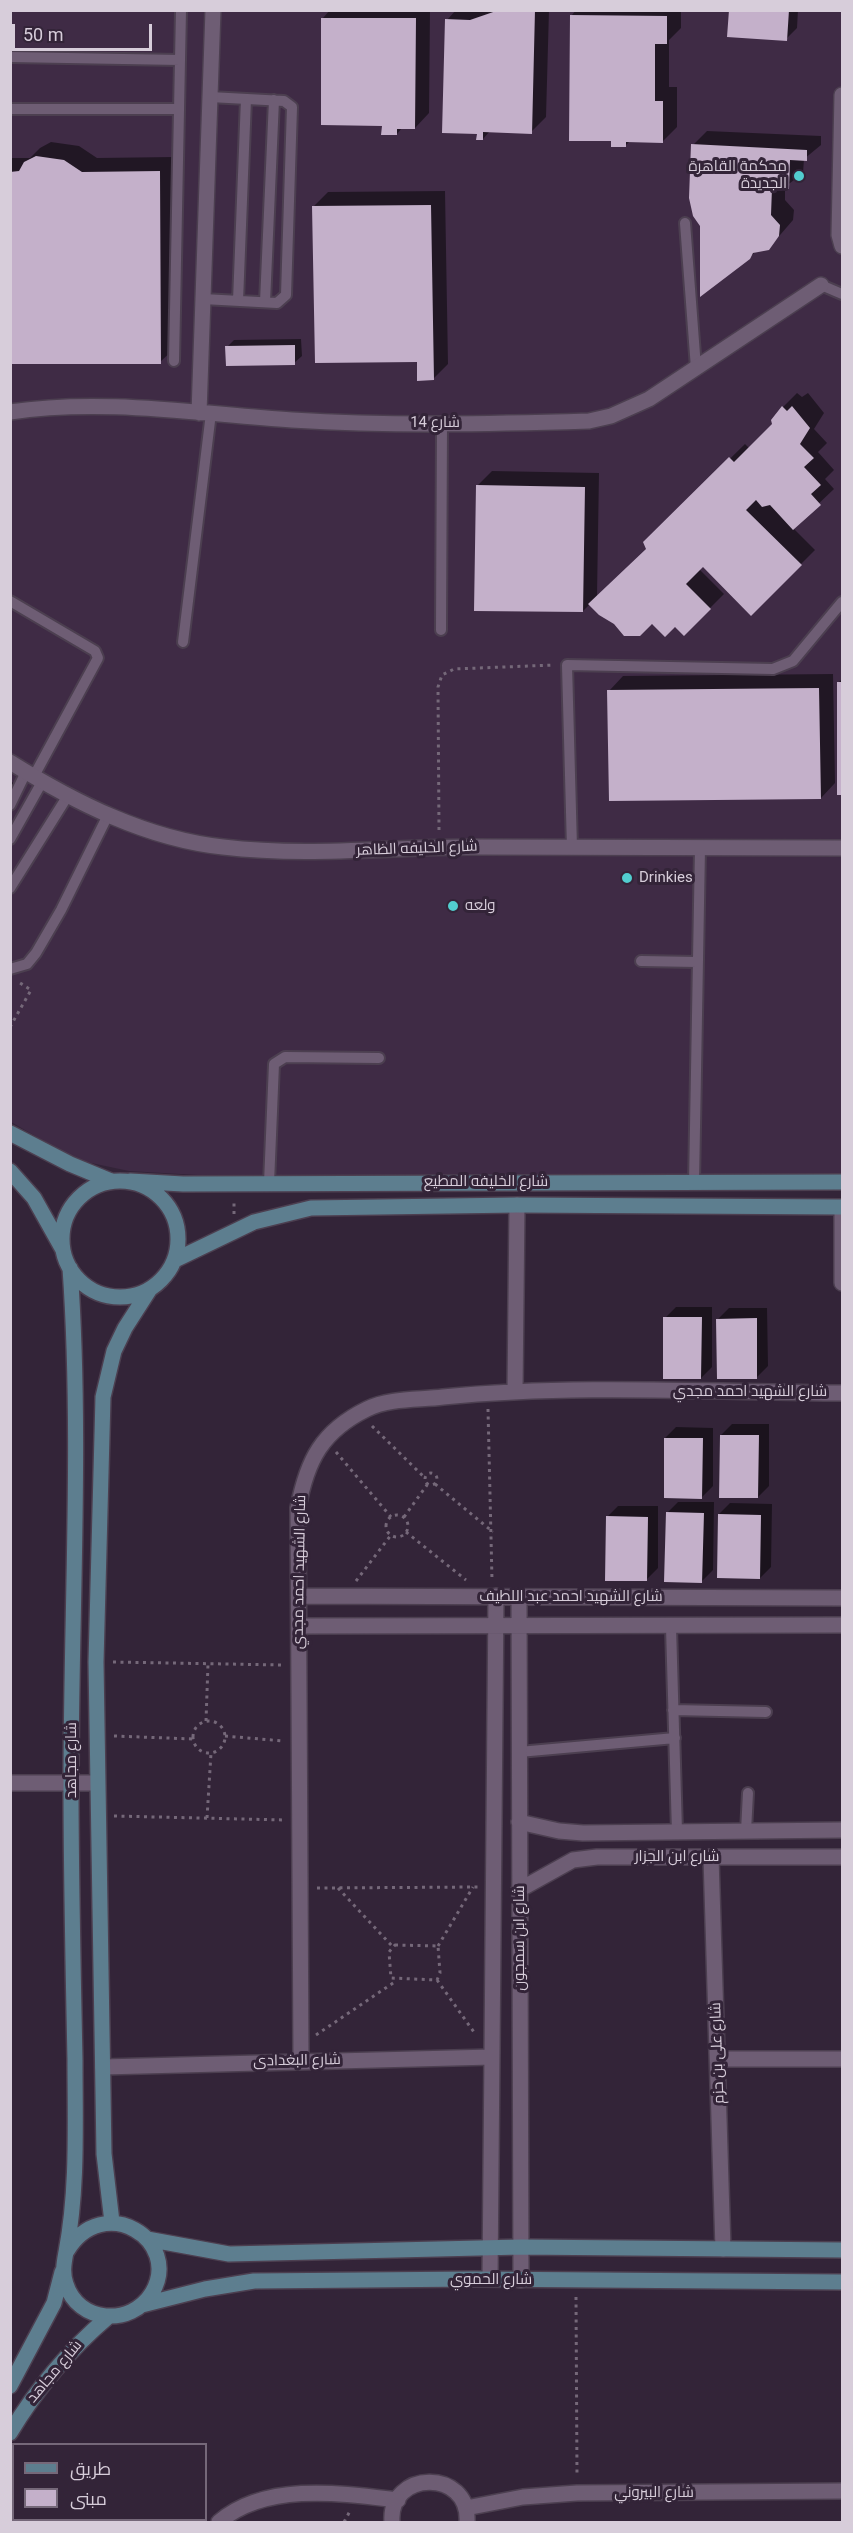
<!DOCTYPE html>
<meta charset="utf-8">
<style>
body{margin:0}
#map{position:relative;width:853px;height:2533px;overflow:hidden;background:#332438;font-family:Roboto,Cairo,sans-serif}
canvas{display:block}
.frame{position:absolute;inset:0;border:12px solid #d7cdda;pointer-events:none}
.legend{position:absolute;left:12px;top:2443px;width:195px;height:78px;box-sizing:border-box;background:#332438;border:2px solid #756879;margin:0;padding:8px 10px;list-style:none;font-size:18px;color:#d7cdda}
.legend li{display:flex;align-items:center;gap:12px;height:30px}
.legend b{width:30px;border:2px solid #756879}
.scale{position:absolute;left:12px;top:24px;width:140px;height:27px;box-sizing:border-box;border:3px solid #d7cdda;border-top:0;padding-left:8px;font-size:18px;line-height:21px;white-space:nowrap;color:#d7cdda;-webkit-text-stroke:4px #332438;paint-order:stroke}
</style>
<div id="map">
<canvas width="853" height="2533"></canvas>
<div class="frame"></div>
<ul class="legend">
<li><b style="height:8px;background:#5d7e8f"></b>طريق</li>
<li><b style="height:16px;background:#c4b0ca"></b>مبنى</li>
</ul>
<div class="scale">50 m</div>
</div>
<script>
const g = document.querySelector('canvas').getContext('2d');
g.lineJoin = 'round';
function paint(path, color) {
  g.fillStyle = color;
  g.fill(path, 'evenodd');
}
function stroke(path, color, width, dash) {
  g.strokeStyle = color;
  g.lineWidth = width;
  g.lineCap = dash ? 'butt' : 'round';
  g.setLineDash(dash || []);
  g.stroke(path);
}
function label(font, color, halo, rows, align = 'center') {
  g.font = font + ' Roboto,Cairo,sans-serif';
  g.lineWidth = 6;
  g.setLineDash([]);
  g.textBaseline = 'middle';
  g.strokeStyle = halo;
  g.fillStyle = color;
  for (const [text, x, y, turn = 0] of rows) {
    g.save();
    g.translate(x, y);
    g.rotate((+turn || 0) * Math.PI / 180);
    g.textAlign = isNaN(turn) ? turn : align;
    if (halo) g.strokeText(text, 0, 0);
    g.fillText(text, 0, 0);
    g.restore();
  }
}
const built = new Path2D(`
 M11,11H842V1174L248,1178L129,1171L77,1160L11,1122Z`);
const shadow = new Path2D(`
 M330,10H430L429,113L415,128H402L397,134L383,124L323,18Z
 M456,10H549L546,117L531,132L490,131L483,139L478,133L447,20Z
 M576,10H681V28L669,40V87H677V127L663,141H630L625,146L572,15Z
 M730,10H798L797,28L786,39Z
 M707,131L821,136V145L804,159L803,173L785,187V200L794,210L793,220L768,249L756,251L749,258L701,226L693,145Z
 M51,142L79,146L97,158L173,157L175,348L160,362H10V158H30L40,148Z
 M445,191L448,364L433,379L313,207L328,192Z
 M301,339L302,356L294,363L227,347L234,340Z
 M797,393L802,397L808,393L824,413L814,429L827,443L818,452L834,470L825,479L834,489L793,528L815,550L751,614L703,565L699,569L724,594L684,634L675,625L615,623L590,604L583,611L477,486L492,471L599,473L597,596L648,549L645,542L745,444L749,448L773,424L783,407Z
 M833,674L835,783L821,798L609,691L623,676Z
 M842,679V794H839V682Z
 M10,781L15,784L10,792Z
 M676,1307H712V1367L701,1378L665,1318Z
 M729,1308H767L768,1366L757,1377L718,1319Z
 M732,1424H769V1486L758,1497L721,1435Z
 M676,1427L713,1428V1486L702,1497L665,1438Z
 M678,1502H714L713,1570L702,1581L667,1513Z
 M730,1503L772,1504L771,1567L760,1578L719,1514Z
 M618,1506H658V1568L647,1579L607,1517Z`);
const building = new Path2D(`
 M499,10H535L532,134L483,132V140H476L477,134L442,133L445,19L470,20Z
 M729,10H789L787,41L727,37Z
 M570,15L667,16V44H655V101H663V143L626,142V147H611V141H569Z
 M321,18H416L415,129H397V135H381L382,126L321,125Z
 M691,144L807,150V161L790,160L789,189L772,188L771,215L780,225L779,236L769,250L753,253L750,259L700,297V226L693,216L689,198Z
 M36,156L64,160L82,172L160,171L161,364H10V172L19,171L24,162Z
 M431,205L434,380L417,381V362L315,363L312,206Z
 M295,345V365L226,366L225,346Z
 M782,406L787,411L792,406L810,428L800,444L814,458L804,467L821,485L811,494L821,505L793,530L770,505L762,507L756,500L746,510L802,565L751,616L703,567L686,584L711,609L684,636L675,627L665,637L652,624L640,636H624L614,624L599,615L588,604L646,549L643,542L729,457L734,462L772,424L771,420Z
 M476,485L585,487L583,612L474,611Z
 M837,682H842V795H837Z
 M819,688L821,799L609,801L607,690Z
 M663,1317H702L701,1379H663Z
 M757,1318V1379H717L716,1319Z
 M720,1435H759L758,1498H719Z
 M664,1438H703L702,1499L664,1498Z
 M666,1512L704,1513L702,1583L664,1582Z
 M718,1514L761,1515L760,1579L717,1578Z
 M606,1516L648,1517L647,1581H605Z`);
const path = new Path2D(`
 M439,830L438,687L442,675L454,669L554,665
 M10,1027L31,990L17,981
 M234,1214V1200
 M488,1409L492,1580
 M372,1426L424,1477
 M336,1452L391,1517
 M425 1479a6 6 0 1 1 12 0a6 6 0 1 1-12 0Z
 M435,1484L493,1532
 M386 1526a11 11 0 1 1 22 0a11 11 0 1 1-22 0Z
 M404,1517L427,1485
 M406,1532L466,1580
 M356,1581L391,1535
 M113,1662L283,1665
 M193 1737a16 16 0 1 1 32 0a16 16 0 1 1-32 0Z
 M206,1721L208,1664
 M114,1736L193,1739
 M225,1736L283,1741
 M114,1816L285,1820
 M207,1818L211,1753
 M317,1888L478,1887
 M338,1888L392,1946
 M395,1945L438,1946L440,1973L437,1980L391,1978L389,1952Z
 M438,1946L473,1887
 M437,1980L476,2035
 M316,2035L396,1981
 M576,2297L577,2476
 M344,2522L350,2511`);
const lane = new Path2D(`
 M10,57L180,60
 M10,109H179
 M685,223L696,368
 M821,285L842,294
 M203,299L277,303L286,295L292,107L284,101L210,97
 M238,301L246,99
 M265,302L274,100
 M174,361L181,10
 M10,601L95,651L98,658L34,776
 M441,630L442,424
 M183,642L211,413
 M10,805L26,772
 M10,839L42,782
 M572,848L567,665L773,669L793,661L842,602
 M10,888L67,797
 M641,961L697,962
 M10,969L27,964L36,953L61,910L108,815
 M269,1183L274,1064L285,1057L379,1058
 M694,1183L700,848
 M671,1627L677,1832
 M673,1710L766,1712
 M519,1752L675,1738
 M746,1831L748,1793`);
const street = new Path2D(`
 M842,95L839,235L842,246
 M10,412C103,398 199,414 292,420C391,426 490,424 589,421L611,416L649,399L821,285
 M199,413L213,10
 M10,762C74,802 147,839 223,847C306,857 389,847 471,847C595,848 719,848 842,848
 M842,1207V1283
 M515,1391L517,1205
 M299,1596L842,1598
 M519,1596L521,2280
 M299,1626L842,1625
 M10,1783H97
 M519,1822L559,1831L583,1833L842,1830
 M711,1857L723,2249
 M519,1890L573,1860L597,1857H842
 M719,2059H842
 M301,2061L298,1508C307,1460 322,1431 367,1409C389,1398 419,1400 443,1397C575,1384 710,1392 842,1393
 M103,2067L492,2057
 M490,2279L496,1596
 M466,2508L523,2497L577,2493L842,2491
 M219,2522C266,2482 341,2493 398,2500
 M392,2522C388,2470 470,2468 467,2522`);
const secondary = new Path2D(`
 M10,1133L70,1164L111,1181
 M10,1171L34,1198L62,1248
 M130,1181L183,1184L842,1182
 M62 1239a58 58 0 1 1 116 0a58 58 0 1 1-116 0Z
 M175,1260L254,1222L311,1208L517,1205L842,1207
 M112,2222L104,2154L96,1662L103,1397L114,1351L125,1328L150,1289
 M147,2239L229,2254L521,2247L842,2250
 M67,2251C103,2191 183,2240 152,2293C131,2327 78,2323 66,2284C62,2273 64,2263 66,2252C78,2189 75,2124 75,2060C73,1967 71,1875 71,1783C71,1611 82,1439 70,1268
 M142,2305L205,2289L254,2281L474,2279L842,2282
 M10,2386L54,2303L62,2272
 M10,2433C37,2388 68,2351 108,2317`);
const markers = [
 [799,176,6,"#52cdcf"],
 [627,878,6,"#52cdcf"],
 [453,906,6,"#52cdcf"]
];
const poiNames = [
 ["محكمة القاهرة",787,167,"right"],
 ["الجديدة",787,184,"right"],
 ["Drinkies",639,878],
 ["ولعه",465,906]
];
const streetNames = [
 ["شارع 14",435,423],
 ["شارع الخليفه الظاهر",417,849,-2],
 ["شارع الخليفه المطيع",486,1182],
 ["شارع الشهيد احمد مجدي",750,1392],
 ["شارع الشهيد احمد مجدي",300,1572,-89],
 ["شارع الشهيد احمد عبد اللطيف",571,1597],
 ["شارع مجاهد",72,1760,-90],
 ["شارع ابن الجزار",677,1857],
 ["شارع ابن سمجون",520,1938,-90],
 ["شارع على بن حزم",718,2053,-92],
 ["شارع البغدادى",297,2061,-1],
 ["شارع الحموي",491,2280],
 ["شارع مجاهد",55,2372,-50],
 ["شارع البيروني",654,2493]
];
paint(built, '#3f2b45');
paint(shadow, '#0007');
paint(building, '#c4b0ca');
stroke(lane, '#4c3f50', 14);
stroke(street, '#4c3f50', 18);
stroke(secondary, '#4c3f50', 18);
stroke(path, '#756879', 3, [3, 4.5]);
stroke(lane, '#6e5d74', 10);
stroke(street, '#6e5d74', 15);
stroke(secondary, '#5d7e8f', 15);
for (const [x, y, r, color] of markers) {
  const dot = new Path2D();
  dot.arc(x, y, r, 0, 2 * Math.PI);
  g.fillStyle = color;
  g.fill(dot);
  stroke(dot, '#332438', 2);
}
label('15px', '#d7cdda', '#332438', poiNames, 'left');
label('15px', '#d7cdda', '#332438', streetNames);
</script>
